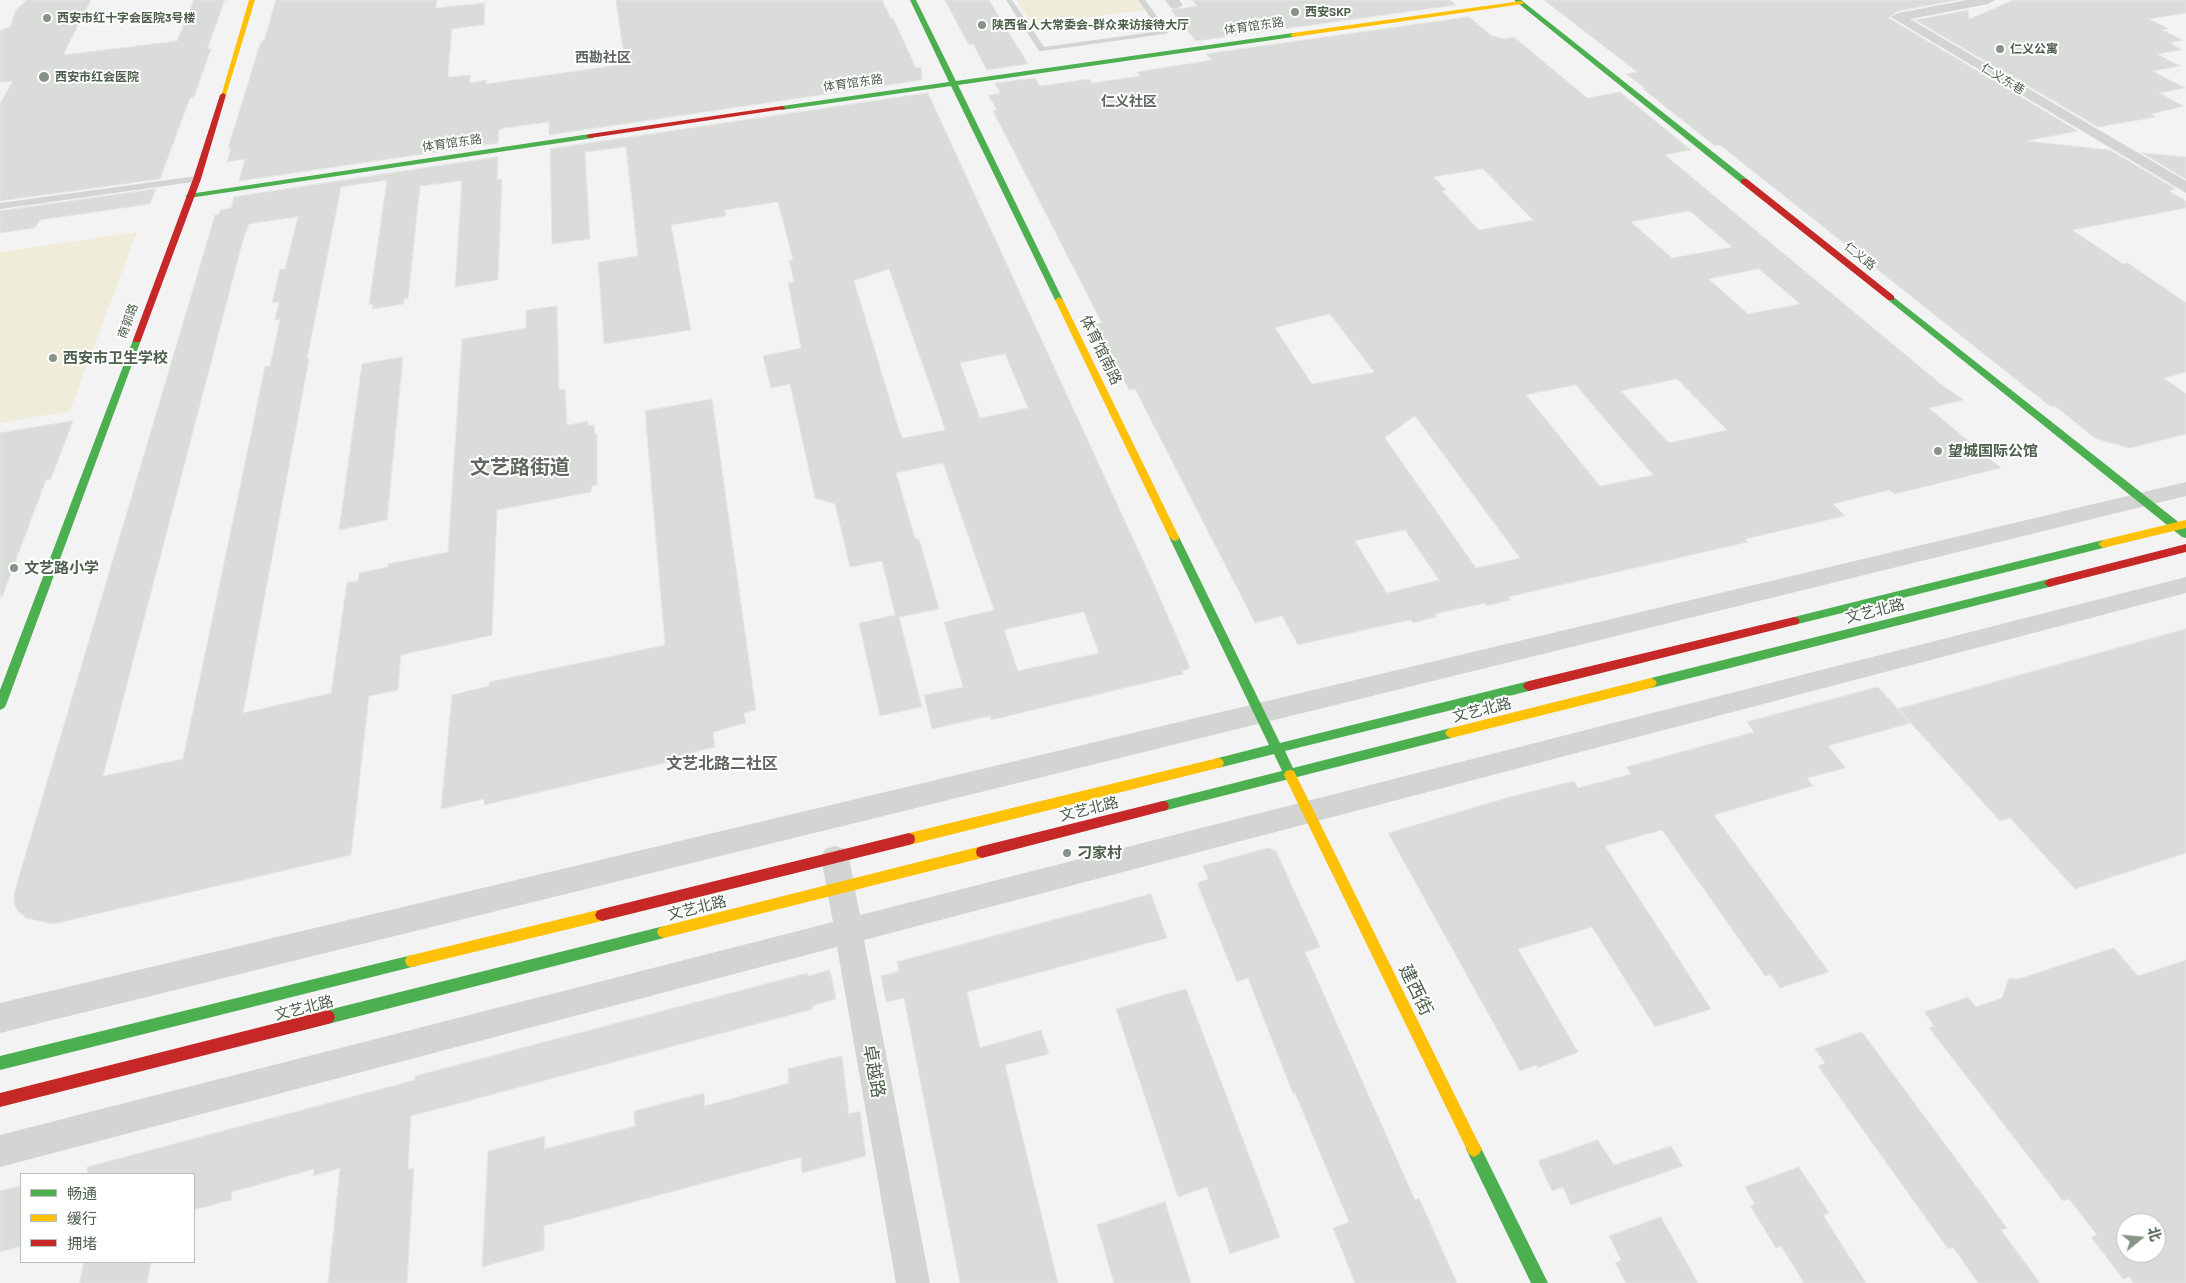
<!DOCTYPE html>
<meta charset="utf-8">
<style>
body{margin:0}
#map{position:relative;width:2186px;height:1283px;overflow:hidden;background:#f3f3f3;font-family:Barlow,"Noto Sans SC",sans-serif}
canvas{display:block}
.legend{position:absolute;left:20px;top:1173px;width:175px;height:90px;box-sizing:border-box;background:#fff;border:1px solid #b7bfb7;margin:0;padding:6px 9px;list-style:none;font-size:15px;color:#4c5f4b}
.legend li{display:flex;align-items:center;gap:10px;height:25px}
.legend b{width:25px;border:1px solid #b7bfb7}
.north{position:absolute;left:2116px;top:1213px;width:50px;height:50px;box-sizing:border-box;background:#fff;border:1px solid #b7bfb7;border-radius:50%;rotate:73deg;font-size:14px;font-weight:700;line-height:20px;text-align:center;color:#4c5f4b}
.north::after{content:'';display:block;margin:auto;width:18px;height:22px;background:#869386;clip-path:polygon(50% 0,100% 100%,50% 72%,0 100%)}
</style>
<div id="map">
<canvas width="2186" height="1283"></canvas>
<ul class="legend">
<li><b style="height:6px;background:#4caf50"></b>畅通</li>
<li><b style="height:6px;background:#ffc107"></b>缓行</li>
<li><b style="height:6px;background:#c62828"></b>拥堵</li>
</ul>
<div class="north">北</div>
</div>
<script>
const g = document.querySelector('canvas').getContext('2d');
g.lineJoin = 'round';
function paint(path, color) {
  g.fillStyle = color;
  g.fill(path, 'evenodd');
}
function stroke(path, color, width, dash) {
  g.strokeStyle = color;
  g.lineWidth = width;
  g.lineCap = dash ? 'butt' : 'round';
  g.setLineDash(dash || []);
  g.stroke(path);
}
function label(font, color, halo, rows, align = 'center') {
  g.font = font + ' Barlow,"Noto Sans SC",sans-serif';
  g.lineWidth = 4;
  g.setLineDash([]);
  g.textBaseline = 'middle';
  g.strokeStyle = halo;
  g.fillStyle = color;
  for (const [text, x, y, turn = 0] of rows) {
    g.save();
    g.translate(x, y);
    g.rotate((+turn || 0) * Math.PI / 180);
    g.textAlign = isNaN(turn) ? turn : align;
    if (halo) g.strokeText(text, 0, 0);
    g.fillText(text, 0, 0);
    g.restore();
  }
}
const green = new Path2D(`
 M1017,0H1137L1144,10L1032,25Z
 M137,232L70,411L0,423V252Z`);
const building = new Path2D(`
 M27,0H91L63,55L177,41L194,0H225L207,49H211L194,97L190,98L160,179L0,201V103L13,81L0,82V30L10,27L16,10Z
 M276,0H437L436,8L485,3L484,25L452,29L448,74V77L470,75V83L487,80L486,84L625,64L616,0H882L891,19L893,18L916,68L921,67L922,80L549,135V122L504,128L499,130L498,143L239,181L245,159L227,162L231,148H228L260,44L265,38Z
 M945,0H989L1028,64L987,70L973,44L969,45Z
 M1192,0H1450L1456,5L1196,41L1171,10L1197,6Z
 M1544,0H1957L1898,11L1889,18L2078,131L2027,141L2110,150L2176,189L2169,191L2186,201V208L2072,230L2123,264L2128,263L2186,303V372L2164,378L2186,394V434L2130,448L2096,439L2055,406L2051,407L1735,157L1720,145L1715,146L1643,89L1645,88L1626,74L1637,72Z
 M2014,0H2186V13L2149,19L2169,29L2162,30L2183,40L2170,43L2182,50L2157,54L2180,66L2153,71L2185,88L2159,93L2184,106L2151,114L2156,117L2098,127L1915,20L1968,10L1969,19Z
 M1469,17L1492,36L1505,39L1514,37L1587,98L1620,92L1691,150L1665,155L1942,385L1964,400L1929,408L2001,468L1895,494L1889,490L1833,504L1845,516L1745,539L1748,542L1508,597L1511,600L1487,606L1485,603L1435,614L1436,617L1413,623L1411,620L1386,625L1298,645L1282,616L1255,623L1135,389L1129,390L1096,324L1102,323L993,111L997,110L988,95L1000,93L995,83L1035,78L1040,86L1089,79L1092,83L1140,76L1137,72L1212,60L1206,54ZM1483,169L1533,220L1479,230L1442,191L1446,190L1434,177ZM1690,211L1732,247L1672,258L1631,222ZM1759,269L1800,304L1748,314L1709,279ZM1330,314L1374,372L1312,384L1275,328ZM1677,379L1727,430L1669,443L1621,391ZM1576,385L1608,423L1653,475L1600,486L1526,395ZM1415,416L1520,558L1476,568L1385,438ZM1405,530L1439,580L1387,593L1355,541Z
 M928,93L1153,582L1189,665V669L1182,671L1183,674L991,720L990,716L932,729L924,695L963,687L944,622L994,610L943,463L896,473L915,538L919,539L939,609L899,617L922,707L880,716L859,623L895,615L882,561L850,567L835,504L815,498L790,384L771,388L763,356L801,348L788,283L794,282L789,260H793L778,202L725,210L726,216L671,225L691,330L604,344L598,262L638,256L626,147L585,152L590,239L552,244L550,149ZM889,269L940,414L945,430L903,438L899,430L854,281ZM1005,354L1028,408L980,418L960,363ZM1084,612L1099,653L1018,671L1004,630Z
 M2142,153L2186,157V179Z
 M498,157L497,180L502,179L498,280L455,287L462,181L420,186L408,299H404V304L372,309L373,304H369L387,180L341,187L307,359H309L243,713L331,693L347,582L358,581L359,573L388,567V564L448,552L462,339L526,328V310L557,306L559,390L565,389L567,425L588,421V426L594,425L595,434H597V485L592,486L591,492L497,510L492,635L401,655L398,690L369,696L351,855L53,924L26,918L18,911L14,904L15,890L215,215L219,214L220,210L231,208L234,197ZM298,217L285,269H280L272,303L279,302L275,320L280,319L270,366H265L259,396L183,759L103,776L243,240L249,224Z
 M156,189L150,204L40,220L35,228L0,233V211Z
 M403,357L387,520L339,530L362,364Z
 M712,399L756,710L744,713L746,723L713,732L715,747L678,756V760L484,805V799L441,809L452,695L489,686V682L665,645L645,411Z
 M73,421L51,479L46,480L2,597L0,596V433Z
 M2186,629V853L2075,889L2010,818L2000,821L1898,709Z
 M1878,687L1911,723L1828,746L1846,768L1807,778L1813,786L1714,815L1829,972L1780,988L1771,975L1765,976L1662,830L1605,846L1711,1009L1655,1027L1592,927L1518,949L1578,1052L1538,1068L1536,1065L1520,1071L1388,833L1506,798L1574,781L1578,788L1631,774L1626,767L1754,732L1747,722Z
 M1268,848L1276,851L1320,947L1305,952L1415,1200L1419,1198L1457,1283H1355L1333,1228L1349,1222L1295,1093L1293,1094L1248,978L1237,982L1197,883L1208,879L1203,866Z
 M1151,894L1167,938L967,992L980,1048L1041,1030L1049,1054L1005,1065L1058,1283H960L904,998L886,1002L881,976L899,971L897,962Z
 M2114,948L2138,976L2186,960V1283H2134L2129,1277L2123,1279L2091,1237L2097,1235L2069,1199L2063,1201L1929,1028L1934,1026L1924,1012L1968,997L1976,1007L2002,998L2009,978L2018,979ZM2126,1223H2156V1253H2126Z
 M830,970L836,999L812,1006L813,1009L411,1116L408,1169L414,1168L407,1283H328L340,1168L313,1176L314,1169L232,1192L231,1200L194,1210V1174H88L87,1167L415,1080V1076L807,973L808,976Z
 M1186,989L1280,1237L1230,1254L1207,1187L1178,1197L1116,1009Z
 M1862,1032L2007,1228L2001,1230L2040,1283H1978L1953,1247L1948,1249L1843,1102L1818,1066L1825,1063L1815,1049Z
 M842,1056L849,1114L860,1111L866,1156L802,1173L801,1157L544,1226V1250L482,1267L488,1151L545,1136L544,1149L635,1126L634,1111L704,1093L705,1106L789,1083L788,1069Z
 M1598,1140L1614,1165L1671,1146L1683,1166L1571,1205L1563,1187L1552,1191L1538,1161Z
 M1799,1167L1829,1213L1823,1215L1866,1283H1804L1781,1246L1776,1248L1750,1206L1755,1204L1745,1187Z
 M21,1186V1246L0,1252V1191Z
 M1165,1202L1191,1283H1114L1097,1225Z
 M1661,1217L1698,1283H1626L1615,1263L1621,1260L1609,1236Z
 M84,1262H151L147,1283H80Z`);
const lane = new Path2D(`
 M1006,0H1012L1044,47L1160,31L1138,0H1145L1169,32L1165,34L1042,51H1039Z
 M197,176L200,177V181L0,209V203Z`);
const street = new Path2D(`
 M1165,0H1179L1183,5L1176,9L1171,8Z
 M1967,0H1995L1988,4L1910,19L2186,181V193L1891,17L1898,13Z
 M2186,482V496L0,1033V1003Z
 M2186,577V593L864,940L930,1283H896L837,947L0,1167V1135L833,922L821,858L825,849L835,846L845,849L849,858L860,915Z`);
const fast = new Path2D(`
 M910,0H916L956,81L1293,33L1296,35L1293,37L958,85L1063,300L1059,303L1055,300L951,86L782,110L778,108L782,106L949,82Z
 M1514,0H1521L1747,179V183H1741Z
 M590,134H593V138L189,198L185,196L189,194Z
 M1891,295L2186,528V538L2182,537L1888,300L1887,298Z
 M137,337L141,340L6,705L4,708L0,710V690L133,340Z
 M1174,533L1179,537L1280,743L1529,681L1533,683L1535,686L1533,689L1529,691L1285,751L1293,768L1451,728L1455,730L1457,733L1455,736L1451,738L1163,811L1159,810L1157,806L1159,802L1163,801L1282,771L1274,754L1218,768L1214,767L1212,763L1214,759L1218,758L1269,745L1169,537Z
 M2103,540L2108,544L2107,547L1794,625L1788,621L1794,617Z
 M2049,579L2053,580L2054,583L2053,586L1651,688L1647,686L1645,683L1647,680L1651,678Z
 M664,926L669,928L671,932L669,936L664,938L328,1024L323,1022L321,1017L323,1012L328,1010Z
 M412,955L417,956L419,961L417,966L412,967L0,1070V1056Z
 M1474,1141L1479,1144L1548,1283H1531L1466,1149L1469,1144Z`);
const slow = new Path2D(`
 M249,0H255L226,95L221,96Z
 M1521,1L1523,2V4L1293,37L1290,35L1293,33Z
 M1059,297L1063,300L1179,537L1178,540L1174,541L1169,537L1055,300Z
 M2186,520V528L2103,548L2098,544L2103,540Z
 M1651,678L1655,680L1657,683L1655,686L1651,688L1451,738L1447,736L1445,733L1447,730L1451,728Z
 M1218,758L1222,759L1224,763L1222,767L1218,768L909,845L904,843L903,839L904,835L909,833Z
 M1290,770L1294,771L1479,1144L1482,1149L1479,1154L1474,1157L1469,1154L1284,775L1286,771Z
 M982,846L987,848L988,852L987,856L982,858L664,938L659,936L657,932L659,928L664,926Z
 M602,909L607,911L609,915L607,919L602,921L412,967L407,966L405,961L407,956L412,955Z`);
const jam = new Path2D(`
 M223,93L226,95L201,179L141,340L140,342H134L133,340L193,179L220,95Z
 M782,106L786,108L784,109L590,138L586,136L590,134Z
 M1741,179H1747L1894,296V300H1888L1741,183Z
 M2186,544V552L2049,587L2044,583L2049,579Z
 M1794,617L1798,618L1800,621L1798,624L1529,691L1525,689L1523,686L1525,683L1529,681Z
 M1163,801L1167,802L1169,806L1167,810L1163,811L982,858L977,856L976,852L977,848L982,846Z
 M909,833L914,835L915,839L914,843L909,845L602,921L597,919L595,915L597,911L602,909Z
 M328,1010L333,1012L335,1017L333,1022L328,1024L0,1107V1093Z`);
const markers = [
 [1295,12,5,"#869386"],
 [47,18,5,"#869386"],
 [982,25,5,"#869386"],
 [2000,49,5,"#869386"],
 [44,77,6,"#869386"],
 [53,358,5,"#869386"],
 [1938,451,5,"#869386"],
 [14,568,5,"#869386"],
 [1067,853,5,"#869386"]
];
const farPoinames = [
 ["西安SKP",1305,12],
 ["西安市红十字会医院3号楼",57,18],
 ["陕西省人大常委会-群众来访接待大厅",992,25],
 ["仁义公寓",2010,49],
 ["西安市红会医院",55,77]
];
const farStreetnames = [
 ["体育馆东路",1254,26,-8],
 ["仁义东巷",2003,79,31],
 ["体育馆东路",853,83,-8],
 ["体育馆东路",452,143,-8],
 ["仁义路",1860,256,39],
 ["南郭路",128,321,-70]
];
const farNeighbourhoodnames = [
 ["西勘社区",603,57],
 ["仁义社区",1129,101]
];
const streetNames = [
 ["体育馆南路",1101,350,64],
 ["文艺北路",1875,611,-14],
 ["文艺北路",1482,710,-14],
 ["文艺北路",1089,809,-14],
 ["文艺北路",697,908,-14],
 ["文艺北路",304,1008,-14]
];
const poiNames = [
 ["西安市卫生学校",63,358],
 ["望城国际公馆",1948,451],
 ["文艺路小学",24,568],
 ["刁家村",1077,853]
];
const neighbourhoodNames = [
 ["文艺北路二社区",722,764]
];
const nearStreetnames = [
 ["建西街",1416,990,64],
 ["卓越路",874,1071,80]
];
const districtNames = [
 ["文艺路街道",520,467]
];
paint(green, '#f0ecda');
paint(building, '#d9dcd9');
stroke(building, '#e5e6e5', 1);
paint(lane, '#d2d5d2');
paint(street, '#d2d5d2');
paint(fast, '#4caf50');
paint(slow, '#ffc107');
paint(jam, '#c62828');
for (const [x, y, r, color] of markers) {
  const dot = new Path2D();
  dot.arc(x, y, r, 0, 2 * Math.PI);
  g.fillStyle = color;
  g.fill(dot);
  stroke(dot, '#fff', 2);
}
label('bold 12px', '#4c5f4b', '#fff', farPoinames, 'left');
label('12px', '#4c5f4b', '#fff', farStreetnames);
label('bold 14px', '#5f675f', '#fff', farNeighbourhoodnames);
label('15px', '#4c5f4b', '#fff', streetNames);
label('bold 15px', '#4c5f4b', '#fff', poiNames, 'left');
label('bold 16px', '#5f675f', '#fff', neighbourhoodNames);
label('18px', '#4c5f4b', '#fff', nearStreetnames);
label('bold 20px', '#5f675f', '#fff', districtNames);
</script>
